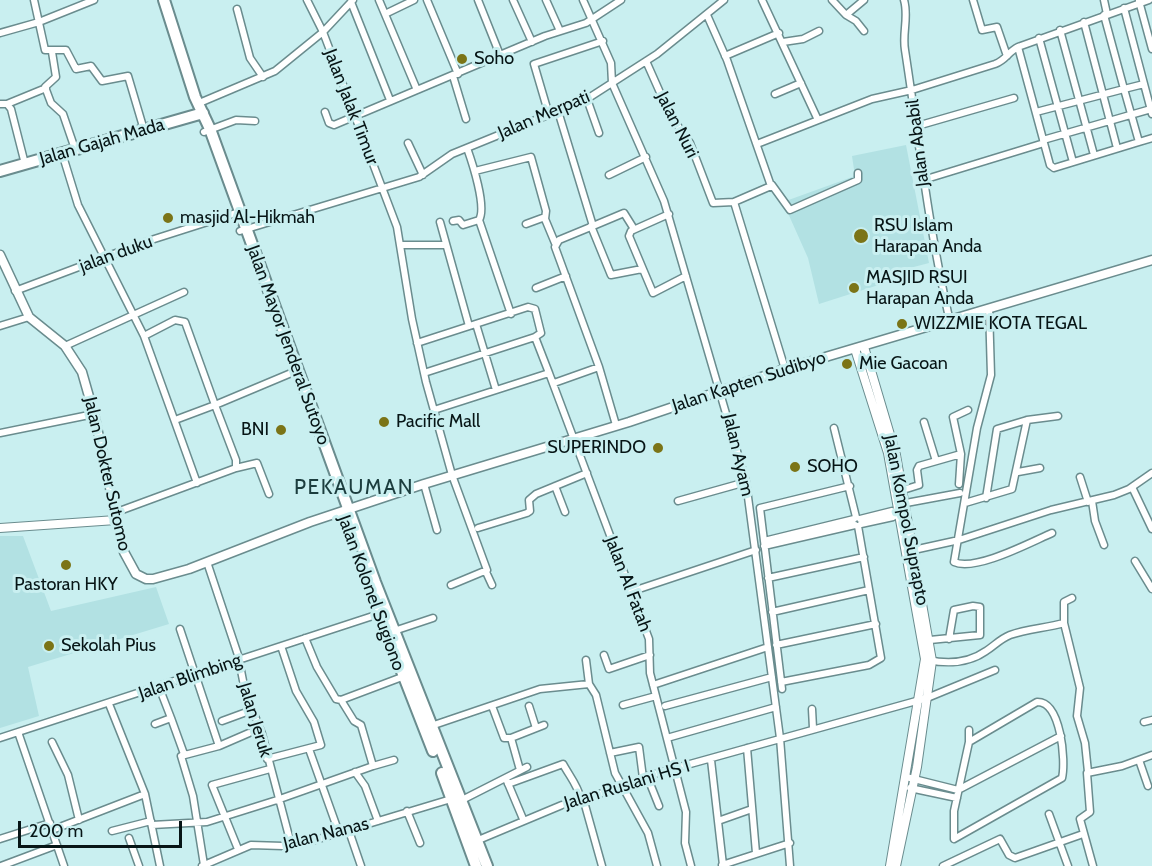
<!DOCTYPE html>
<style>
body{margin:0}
#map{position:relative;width:1152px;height:866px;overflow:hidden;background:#c9eff0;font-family:Cabin,sans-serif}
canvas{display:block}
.scale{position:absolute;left:18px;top:821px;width:164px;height:27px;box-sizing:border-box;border:3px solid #071516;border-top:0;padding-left:8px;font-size:18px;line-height:21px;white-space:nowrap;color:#071516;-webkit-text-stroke:4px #c9eff0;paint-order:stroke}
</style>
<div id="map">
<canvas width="1152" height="866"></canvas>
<div class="scale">200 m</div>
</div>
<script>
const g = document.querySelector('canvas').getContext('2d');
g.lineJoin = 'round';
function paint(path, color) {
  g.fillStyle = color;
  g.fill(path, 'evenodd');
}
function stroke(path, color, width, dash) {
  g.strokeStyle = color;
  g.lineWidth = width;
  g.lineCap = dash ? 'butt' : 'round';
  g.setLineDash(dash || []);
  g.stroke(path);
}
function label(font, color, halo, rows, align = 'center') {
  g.font = font + ' Cabin,sans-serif';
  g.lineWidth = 6;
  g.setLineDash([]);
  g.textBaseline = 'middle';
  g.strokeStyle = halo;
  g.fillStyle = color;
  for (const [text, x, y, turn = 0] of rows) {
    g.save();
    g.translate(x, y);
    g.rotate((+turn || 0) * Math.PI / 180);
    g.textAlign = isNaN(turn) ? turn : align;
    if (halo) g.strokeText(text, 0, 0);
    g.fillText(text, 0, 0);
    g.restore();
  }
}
const built = new Path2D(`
 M906,145L929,263L887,274L888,282L819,304L808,258L783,202L855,176L852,156Z
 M0,536H23L51,611L156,587L169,624L28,667L39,716L0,728Z`);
const minor = new Path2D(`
 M34,0L45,50H66L76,69L91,66L102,81L128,76L144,130
 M353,0L323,32L397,227L412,319L426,382L452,475L487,570L451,585
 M379,0L417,90
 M427,0L458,74
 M478,0L500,55
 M513,0L532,42
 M546,0L560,31
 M583,0L611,63L612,83L664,201L746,482L780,738L790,866
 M762,0L818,120
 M832,0L846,15L864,0
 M904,0C909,17 902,33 905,50C919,141 929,231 950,322
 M973,0L982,30L997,27L1007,56
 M1104,0L1107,14
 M1139,1L1152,49
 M351,2L390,100
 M1124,8L1152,114
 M237,9L250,58L263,77
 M385,14L414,0
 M846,15L856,21L864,31
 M1084,22L1117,148
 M1060,30L1094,155
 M0,33L39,22L94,0
 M1039,38L1073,162
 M783,42L803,39L819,31
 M52,52L56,77L45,87L51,103L63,114L75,149
 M725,56L779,33
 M646,61L670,115L690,143L713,203L734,202L771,186L727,60L707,15
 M453,76L466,119
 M775,94L801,83
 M587,99L599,133
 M0,104H7L11,109L25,164
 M7,104L46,88
 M197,104L275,71L323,32L307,0
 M558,111L593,226L559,240L555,247L599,367L616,425
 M325,112L329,123L334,125L545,36L586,23L621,0
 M1036,112L1124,89L1104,15
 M549,115L534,64L603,41
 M917,126L1014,98
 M204,132L236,120L255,121
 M1043,140L1151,109
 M1139,142L1152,138
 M408,143L423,175
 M1044,143L1050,165L1054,168L1139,142L1124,89L1144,84
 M757,144L872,99L912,90L995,64C1006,60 1008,52 1018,47
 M467,148C472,162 487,207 479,220L511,314
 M62,153L78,205L144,336L197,483
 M475,171L531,157L546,211L545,219L555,243
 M609,175L646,157
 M923,180L1044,143L1018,47L1149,0
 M772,185L790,210L858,180V173
 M734,202L785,369
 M669,214L631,231L629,236L653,293L686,276
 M453,221L459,220L463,225L479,220
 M440,222L469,326
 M526,224L545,217
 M591,226L611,275L642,269
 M593,226L624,213L634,229
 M240,231L419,177L452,154L587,99L657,54L724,0
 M402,245H445
 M536,288L566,276
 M15,291L148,241L239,212
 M989,308L991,375L977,428L954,562C975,572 1031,542 1052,533
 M476,324L496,390
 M0,326L29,317
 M144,336L175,320L185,322L215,405L175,420
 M417,343L528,307L535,309L541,333L535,337L549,373L434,410
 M65,346L184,292
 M424,373L535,337
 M549,373L649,639L650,673L686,812L685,843L691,866
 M554,383L599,367
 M924,422L936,461
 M834,428L856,517
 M0,433L94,414
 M236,468L257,463L269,494
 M1018,472L1040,468
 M1080,477L1088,502
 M424,484L437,530
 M959,484L961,454
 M555,486L565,512
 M1132,487L1152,529
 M903,490L919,485L917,470L919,466L961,454L953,417L968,410
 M986,498L997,429L1027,420
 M678,501L746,482
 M1092,501L1095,521L1104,545
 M906,503L960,493
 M965,503L1012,489L1027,420L1058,416
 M114,513L236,468V460L215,405L296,371
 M860,519L892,511L895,513
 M861,524L893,517L901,512
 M478,528L527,513L530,511L529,500L536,494L587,473
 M764,541L854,519
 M764,546L855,525
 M909,551L959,540L1051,510L1114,495L1129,489L1152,473
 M1135,561L1152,589
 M207,562L238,655L245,691L262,734L291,844
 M486,572L492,585
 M768,578L864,557
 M630,592L756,550
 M772,612L869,590
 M1064,623V602L1072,598
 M180,629L219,746
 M394,631L433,618
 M930,640L980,635V607L973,606L954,610L949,639
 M776,645L876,624
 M604,655L609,669L650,655
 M586,660L589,684
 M928,660C947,664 969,663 986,651C994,646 1000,639 1010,635C1027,629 1046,628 1064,623L1080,688L1077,716L1085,743L1088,772
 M781,682L869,665L881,658L858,526
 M653,685L768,647
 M782,689L760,508L850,486
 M341,700L402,677
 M1037,702C1061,701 1066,761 1062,778L954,839V811L969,742Z
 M109,704L145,794L160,866
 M623,705L656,696
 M492,706L504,738H511
 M529,706L536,728
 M665,706L772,677
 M812,709L813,728
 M171,718L184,754
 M222,721L252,710
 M1144,722L1152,720
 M155,724L171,718L159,687
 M431,726L540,689L589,684L596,695L615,773L648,833L657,866
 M18,732L64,866
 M0,738L379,614
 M667,738L776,707
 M52,742L68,775L79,820
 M969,742V730
 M747,748L756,853
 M309,749L339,833
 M610,753L639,747L643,778
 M267,759L321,745L314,722L296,691L281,646
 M711,760L723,865
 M1139,760L1148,786
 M373,766L394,760
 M520,770L511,738L544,725
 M355,772L365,786L378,821
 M647,776L659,806
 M906,777L958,790L1061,736
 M507,781L523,819
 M508,784L563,764C570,777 577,784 581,799
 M910,788L957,798
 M583,798L602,866
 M460,801L527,767
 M407,811L420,843
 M1049,814L1068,866
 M718,821L752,809
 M152,825L207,822L277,800L373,766L361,725L354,721L341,700L336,699L317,667L305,638
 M52,830L145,794
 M112,831L151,821
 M349,831L361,866
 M129,838L139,866
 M0,839L50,823
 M476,841L562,805L622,787L647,776L927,698L995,670
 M238,849L212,785L270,769
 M204,865L193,796L181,756L219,746L249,733
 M722,865L790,843
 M1,866L57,845
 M202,866L251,845L283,846L315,840L451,799
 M943,866L1000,839L1009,855L1015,858L1083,834
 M1093,866L1080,819L1090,812L1087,773L1122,766L1152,755`);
const tertiary = new Path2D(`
 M864,347L896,455L932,661L917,767L896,866
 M855,349L888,453L925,659L890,866
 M0,528L116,520`);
const secondary = new Path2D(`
 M0,255L29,317L65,346L82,372L94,414L124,552L136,574L146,579H153L189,569L310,522L424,484L629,422L785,369L1152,260`);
const trunk = new Path2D(`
 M164,0L195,97L210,129L375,582L487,866
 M0,171L203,113
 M371,592L433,751
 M442,773L476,866`);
const markers = [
 [462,59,6,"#7b7417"],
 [168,218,6,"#7b7417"],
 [861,236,8,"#7b7417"],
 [854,288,6,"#7b7417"],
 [902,324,6,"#7b7417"],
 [847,364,6,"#7b7417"],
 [384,422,6,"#7b7417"],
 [281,430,6,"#7b7417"],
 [658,448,6,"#7b7417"],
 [795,467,6,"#7b7417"],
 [66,565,6,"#7b7417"],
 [49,646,6,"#7b7417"]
];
const poiNames = [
 ["Soho",474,59],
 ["masjid Al-Hikmah",180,218],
 ["RSU Islam",874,226],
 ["Harapan Anda",874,247],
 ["MASJID RSUI",866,278],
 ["Harapan Anda",866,299],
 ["WIZZMIE KOTA TEGAL",914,324],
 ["Mie Gacoan",859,364],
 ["Pacific Mall",396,422],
 ["BNI",269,430,"right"],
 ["SUPERINDO",646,448,"right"],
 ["SOHO",807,467],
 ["Pastoran HKY",66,585,"center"],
 ["Sekolah Pius",61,646]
];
const streetNames = [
 ["Jalan Jalak Timur",351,107,69],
 ["Jalan Merpati",544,115,-23],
 ["Jalan Nuri",677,125,63],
 ["Jalan Gajah Mada",102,142,-16],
 ["Jalan Ababil",918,143,-97],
 ["jalan duku",116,254,-20],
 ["Jalan Mayor Jenderal Sutoyo",288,345,70],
 ["Jalan Kapten Sudibyo",749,382,-18],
 ["Jalan Ayam",738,455,77],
 ["Jalan Dokter Sutomo",107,474,77],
 ["Jalan Kompol Suprapto",906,520,79],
 ["Jalan Al Fatah",628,584,69],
 ["Jalan Kolonel Sugiono",371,593,70],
 ["Jalan Blimbing",190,677,-19],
 ["Jalan Jeruk",255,720,73],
 ["Jalan Ruslani HS I",627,785,-17],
 ["Jalan Nanas",326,834,-14]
];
const quarterNames = [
 ["PEKAUMAN",354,488]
];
paint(built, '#b2e1e3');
stroke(minor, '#6a8c8e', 9);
stroke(tertiary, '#6a8c8e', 10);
stroke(secondary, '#6a8c8e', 11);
stroke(trunk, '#6a8c8e', 14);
stroke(minor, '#fff', 6);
stroke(tertiary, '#fff', 8);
stroke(secondary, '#fff', 8);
stroke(trunk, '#fff', 10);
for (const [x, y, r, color] of markers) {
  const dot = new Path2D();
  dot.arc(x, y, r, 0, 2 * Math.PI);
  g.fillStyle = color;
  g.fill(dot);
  stroke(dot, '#c9eff0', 2);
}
label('18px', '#071516', '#c9eff0', poiNames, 'left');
label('18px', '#071516', '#c9eff0', streetNames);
g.letterSpacing = '1.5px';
label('21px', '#1c3d3e', '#c9eff0', quarterNames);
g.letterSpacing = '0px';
</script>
